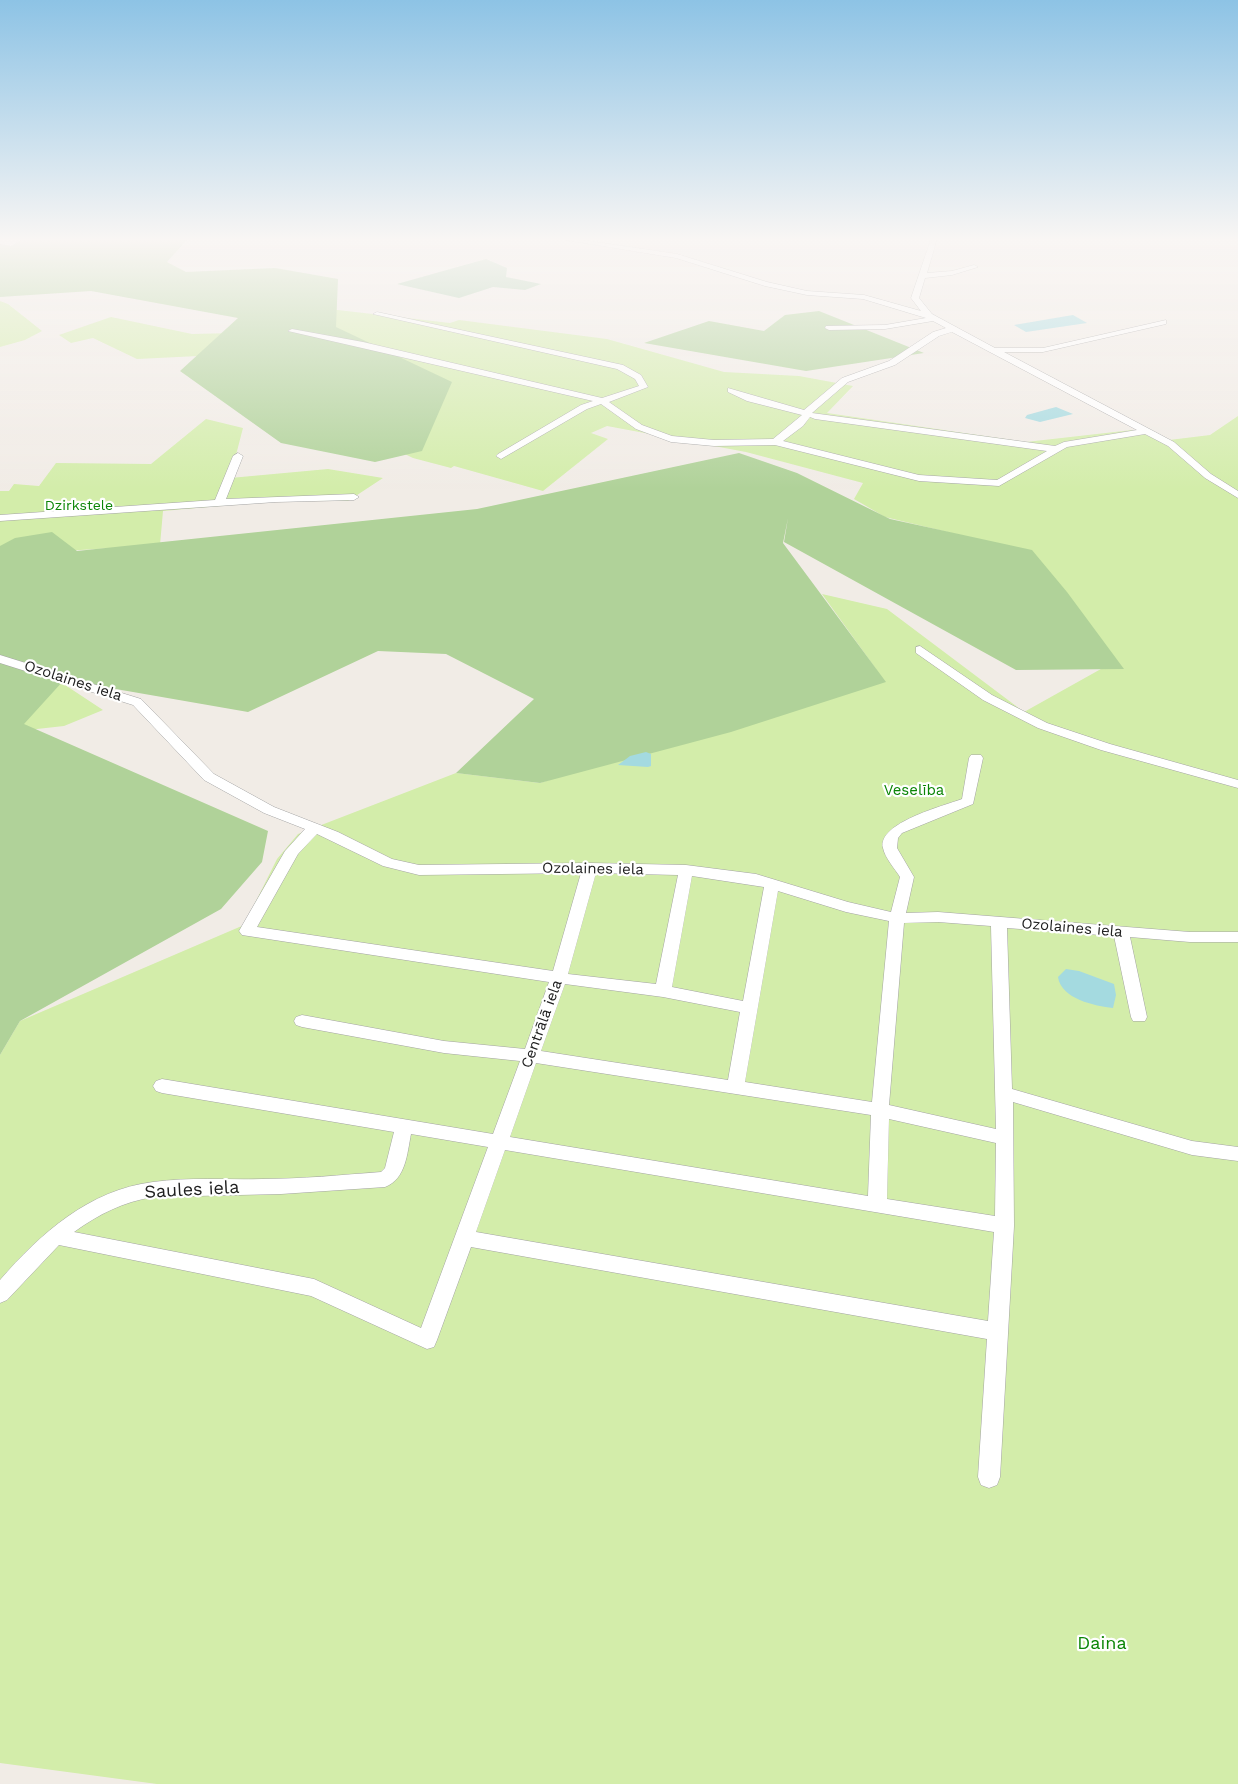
<!DOCTYPE html>
<meta charset="utf-8">
<style>
body{margin:0}
canvas{display:block;background:#f1ece6}
</style>
<canvas width="1238" height="1784"></canvas>
<script>
const g = document.querySelector('canvas').getContext('2d');
g.lineJoin = 'round';
function paint(path, color) {
  g.fillStyle = color;
  g.fill(path, 'evenodd');
}
function stroke(path, color, width, dash) {
  g.strokeStyle = color;
  g.lineWidth = width;
  g.lineCap = dash ? 'butt' : 'round';
  g.setLineDash(dash || []);
  g.stroke(path);
}
function label(font, color, halo, rows, align = 'center') {
  g.font = font + ' "Work Sans",sans-serif';
  g.lineWidth = 4.5;
  g.setLineDash([]);
  g.textBaseline = 'middle';
  g.strokeStyle = halo;
  g.fillStyle = color;
  for (const [text, x, y, turn = 0] of rows) {
    g.save();
    g.translate(x, y);
    g.rotate((+turn || 0) * Math.PI / 180);
    g.textAlign = isNaN(turn) ? turn : align;
    if (halo) g.strokeText(text, 0, 0);
    g.fillText(text, 0, 0);
    g.restore();
  }
}
const grass = new Path2D(`
 M0,301L8,304L42,331L25,340L0,347Z
 M286,304L450,323L459,320L607,339L724,372L799,376L853,386L827,413L1026,442L1132,430L1146,431L1161,441L1210,435L1238,416V1784H157L0,1763V1055L20,1021L244,925L277,859L298,834L456,773L540,783L876,669L822,594L887,609L1024,712L1117,660L964,536L885,517L854,499L863,483L746,452L607,426L591,433L608,439L543,491L454,466L451,468L413,458L368,436L280,352L137,359L93,338L71,343L59,335L111,317L192,334L235,333Z
 M206,419L243,428L230,478L328,469L383,478L348,501H276L163,511L160,545L0,555V491H9L14,484L39,486L56,463L151,464Z
 M0,664L56,679L103,710L64,726L28,730L4,708Z`);
const forest = new Path2D(`
 M23,239H188L167,262L186,272L275,268L338,279L336,327L452,382L422,451L375,462L281,443L180,371L238,318L91,291L0,297V244L11,246Z
 M819,311L924,353L806,371L644,343L709,321L764,331L785,315Z
 M739,453L797,473L890,519L1032,550L1067,592L1124,669L1016,670L784,542L788,518L783,543L886,682L731,732L540,783L456,773L534,699L446,654L378,651L248,712L64,680L24,724L268,831L262,862L221,909L20,1021L0,1055V546L15,538L52,532L77,551L477,509Z`);
const cemetery = new Path2D(`
 M486,259L507,268L506,277L541,284L525,290L493,287L459,298L397,284Z`);
const water = new Path2D(`
 M1073,315L1087,323L1026,332L1014,325Z
 M1056,407L1073,414L1040,422L1025,418L1027,415Z
 M646,752L651,754V766L648,767L618,765L630,756Z
 M1066,969L1079,971L1114,984L1116,995L1113,1008C1095,1006 1061,999 1058,977Z`);
const minor = new Path2D(`
 M559,239H576L677,254L767,282L807,291L864,295L921,311L911,298L931,239H937L927,273L952,271L974,265L978,267L952,275L925,278L919,298L932,314L995,348H1043L1166,320V324L1043,352H1004L1174,442L1211,474L1238,491V498L1205,478L1168,446L1145,434L1067,447L999,486L919,481L775,445L714,446L671,442L636,429L601,404L587,409L501,459L496,456L498,454L581,405L593,401L288,331L292,329L363,342L602,398L639,386L635,379L617,369L373,314L377,312L623,365L641,375L648,387L609,402L642,425L672,436L714,440L773,439L802,415L747,401L728,392V388L804,410L842,378L889,361L933,332L946,328L933,321L885,329L829,330L825,328L826,326L885,325L926,318L863,299L807,295L765,286L676,258ZM952,332L1137,430L1064,442L1055,446L812,413L848,382L895,365L939,336ZM810,417L815,419L1047,451L997,480L919,475L783,441L803,426Z
 M238,453L243,456L226,499L354,494L359,497L354,500L276,502L0,521V515L215,500L233,456Z
 M920,646L992,695L1047,723L1110,744L1238,780V788L1101,750L1038,728L983,700L916,653V647Z
 M0,655L141,699L214,774L274,807L338,832L392,859L419,865L590,863L686,865L756,874L848,902L891,912L900,877C895,869 885,858 883,848C877,823 943,806 962,799L969,758L971,755H981L983,758L973,804L902,833L898,838L897,848L914,877L906,913L938,912L1190,932H1238V942H1190L1130,937L1147,1017L1145,1021H1133L1131,1017L1114,936L1007,928L1012,1089L1192,1141L1238,1147V1161L1192,1155L1013,1102L1014,1226L1000,1477L997,1485L989,1488L981,1485L978,1477L987,1339L471,1247L437,1340L434,1347L427,1349L311,1296L59,1245L7,1300L0,1303V1280C41,1233 89,1190 153,1182C189,1177 226,1180 262,1179C302,1179 341,1175 381,1172L385,1168L394,1132L162,1093L156,1091L153,1086L156,1081L162,1079L493,1134L520,1061L444,1053L302,1027L296,1025L294,1021L296,1017L302,1015L444,1041L525,1049L549,982L242,935L239,931L285,851L305,829L264,813L204,780L133,705L0,663ZM317,834L383,866L419,875L581,873L553,971L257,927L298,854ZM596,873L678,875L656,984L568,974ZM692,876L764,887L743,1001L672,987ZM778,891L846,912L889,921L872,1102L745,1082ZM938,922L991,926L996,1129L889,1105L904,923ZM565,984L663,997L740,1012L728,1080L541,1051ZM536,1063L871,1115L868,1196L510,1137ZM889,1119L996,1143L995,1216L887,1199ZM411,1134L488,1147L421,1328L314,1279L74,1232C99,1214 123,1202 153,1197L281,1194L385,1187C406,1179 407,1154 411,1134ZM505,1150L994,1232L988,1321L476,1232Z`);
const farParknames = [
 ["Dzirkstele",79,506]
];
const streetNames = [
 ["Ozolaines iela",73,681,18],
 ["Ozolaines iela",593,869,1],
 ["Ozolaines iela",1072,928,5],
 ["Centrālā iela",542,1024,-70]
];
const parkNames = [
 ["Veselība",914,791]
];
const nearStreetnames = [
 ["Saules iela",192,1190,-3]
];
const nearParknames = [
 ["Daina",1102,1644]
];
paint(grass, '#d3edaa');
paint(forest, '#b0d299');
paint(cemetery, '#a6cba7');
paint(water, '#a4dae0');
stroke(minor, '#a4a4a4', 1);
paint(minor, '#fff');
const sky = g.createLinearGradient(0, 0, 0, 489);
sky.addColorStop(0, '#8dc3e5');
sky.addColorStop(0.49, '#f9f6f4');
sky.addColorStop(1, '#f9f6f400');
g.fillStyle = sky;
g.fillRect(0, 0, 1238, 489);
label('14px', '#0b8506', '#fff', farParknames);
label('15px', '#202020', '#fff', streetNames);
label('15px', '#0b8506', '#fff', parkNames);
label('18px', '#202020', '#fff', nearStreetnames);
label('18px', '#0b8506', '#fff', nearParknames);
</script>
